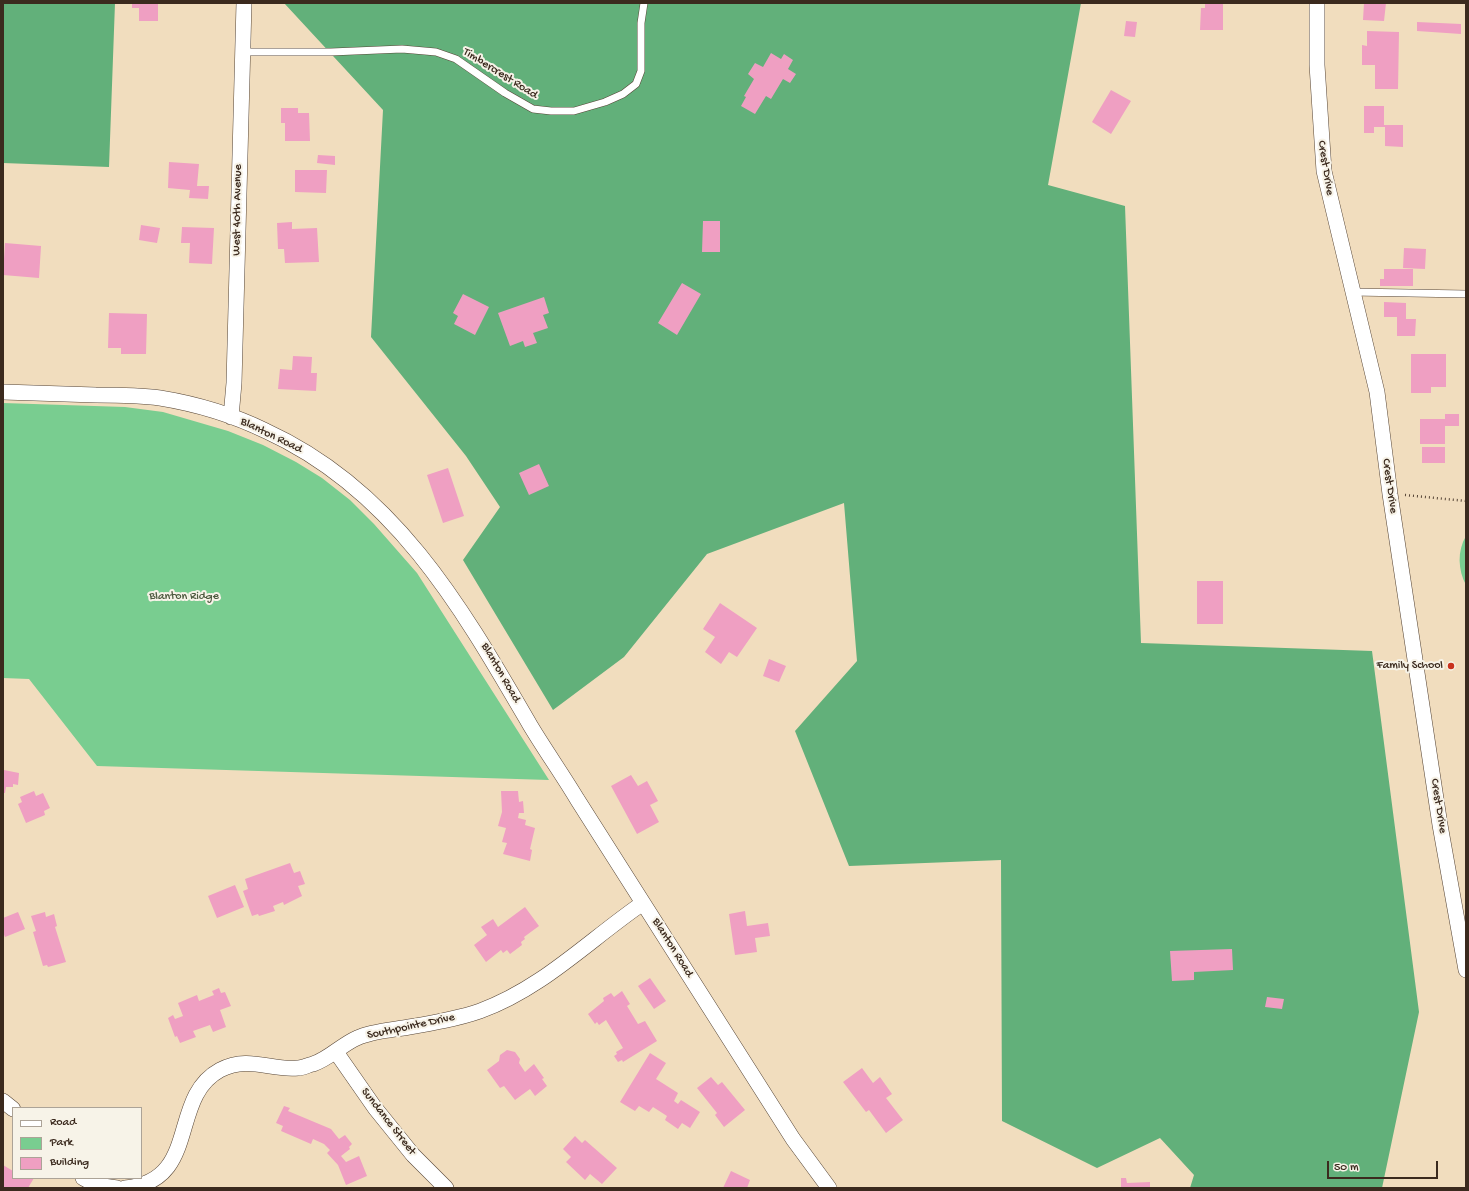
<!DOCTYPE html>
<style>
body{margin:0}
#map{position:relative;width:1469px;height:1191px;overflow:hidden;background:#f1ddbe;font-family:"Gochi Hand",sans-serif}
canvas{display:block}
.frame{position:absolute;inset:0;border:4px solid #3b2a1e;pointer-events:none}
.legend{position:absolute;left:12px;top:1107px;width:130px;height:72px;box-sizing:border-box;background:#f7f3e8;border:1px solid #aca397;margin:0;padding:5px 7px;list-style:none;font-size:12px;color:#3b2a1e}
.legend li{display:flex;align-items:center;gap:8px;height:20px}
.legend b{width:20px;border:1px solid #aca397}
.scale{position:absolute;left:1327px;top:1161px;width:111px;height:18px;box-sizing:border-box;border:2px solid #3b2a1e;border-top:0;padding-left:5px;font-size:12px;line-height:14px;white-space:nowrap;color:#3b2a1e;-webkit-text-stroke:3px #f7f3e8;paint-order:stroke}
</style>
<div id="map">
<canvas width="1469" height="1191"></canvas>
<div class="frame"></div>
<ul class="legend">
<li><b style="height:5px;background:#fff"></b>Road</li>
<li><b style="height:11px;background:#79cd90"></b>Park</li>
<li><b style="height:11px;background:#ef9fc2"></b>Building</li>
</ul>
<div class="scale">50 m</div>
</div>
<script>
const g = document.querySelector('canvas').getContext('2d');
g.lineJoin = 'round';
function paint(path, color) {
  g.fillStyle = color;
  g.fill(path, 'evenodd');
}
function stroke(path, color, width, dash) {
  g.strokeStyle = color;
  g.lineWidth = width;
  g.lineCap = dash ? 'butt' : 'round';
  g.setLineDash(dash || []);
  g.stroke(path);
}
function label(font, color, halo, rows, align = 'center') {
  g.font = font + ' "Gochi Hand",sans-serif';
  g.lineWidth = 4;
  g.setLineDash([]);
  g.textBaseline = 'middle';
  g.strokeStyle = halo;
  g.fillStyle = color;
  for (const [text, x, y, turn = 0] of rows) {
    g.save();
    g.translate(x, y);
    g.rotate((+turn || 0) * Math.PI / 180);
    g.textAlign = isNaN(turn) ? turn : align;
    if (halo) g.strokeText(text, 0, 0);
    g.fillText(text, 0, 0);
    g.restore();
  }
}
const green = new Path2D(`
 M3,403L125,407L163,412L228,431L263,445L296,462L322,478L350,500L374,524L417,573L549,780L97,766L29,679L3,678Z
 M1466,536V585C1458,570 1457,551 1466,536Z`);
const forest = new Path2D(`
 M3,3H115L109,167L3,163Z
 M284,3H1081L1048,185L1125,206L1141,643L1372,651L1419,1012L1382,1188H1190L1194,1175L1160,1138L1097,1168L1002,1121L1001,860L849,866L795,731L857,661L844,503L707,554L624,657L553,710L463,560L500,507L466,456L371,337L383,110Z`);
const building = new Path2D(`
 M132,3H158V21H139V8H132Z
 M1205,3H1223V30H1200L1201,8H1205Z
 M1364,3H1386L1384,21L1363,20Z
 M1126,21L1137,22L1135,37L1124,36Z
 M1417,22L1461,24V34L1417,31Z
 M1367,31L1399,32L1398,89H1375V65H1362V45L1367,46Z
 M771,53L781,59L784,54L793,60L788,69L796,74L790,83L783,79L771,99L766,96L755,114L741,106L746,97L744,96L754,79L748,74L755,63L763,67Z
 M1111,90L1131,101L1111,134L1092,122Z
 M1364,106H1384V125H1403V147L1385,146V127H1374V133H1364Z
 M281,108H298V113H309L310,141H285V123H281Z
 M318,155L335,156V165L317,163Z
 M169,162L199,164L197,186H209L208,199L189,198L190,190L168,188Z
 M295,170H327L326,193L295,192Z
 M703,221H720V252H702Z
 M292,222V229L317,228L319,262L285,263L284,249H278L277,223Z
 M141,225L160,228L157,243L139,240Z
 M182,227L214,228L212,264L189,263L190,243H181Z
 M5,243L41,246L39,278L3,275Z
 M1404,248L1426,249L1425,269L1403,268Z
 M1384,269H1413V286H1380V279H1384Z
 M682,283L701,294L677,335L658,323Z
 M463,294L489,307L475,335L454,324L458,316L453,313Z
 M544,297L549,313L543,315L548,328L533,333L537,343L525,347L523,341L510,346L498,313Z
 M1384,302L1406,303V319H1416L1415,336H1397V317H1384Z
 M109,313L147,314L146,354H121V348H108Z
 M1411,354H1446V387H1431V393H1411Z
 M293,356L312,357L311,373H317L316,391L278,389L280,369L292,370Z
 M1445,414H1459V426H1445V444H1420V419H1445Z
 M1422,447H1445V463H1422Z
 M539,464L549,486L529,495L519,473Z
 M448,468L464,516L443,523L427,475Z
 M1197,581H1223V624H1197Z
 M720,603L757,628L737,657L729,652L721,664L705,652L715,637L703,629Z
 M769,659L786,666L779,682L763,676Z
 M4,770L19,773L18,785L13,784V787H6L5,793H3Z
 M631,775L638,786L647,781L658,801L650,805L659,822L637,834L611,786Z
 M34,791L36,796L43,793L50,808L44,811L45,815L26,823L18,804L22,802L20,797Z
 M501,791H518L519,802L523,801L524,813H519L518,818L526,820L525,825L535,828L530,849L532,850L530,861L503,854L507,843L502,842L506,828L498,826L502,812Z
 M290,863L294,873L300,871L305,884L298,886L302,896L284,905L283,902L273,906L275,911L259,916L258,914L252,916L243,891L248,889L245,879Z
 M235,885L244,907L217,918L208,896Z
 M525,907L539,926L524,937L525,939L521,942L522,945L510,954L507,950L503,953L501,950L486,962L474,945L487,935L481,927L493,919L498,927Z
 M745,911L747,926L768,923L770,936L755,938L757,952L735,955L729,914Z
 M18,912L25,929L5,937L3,932V918Z
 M45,912L46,917L54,914L57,926L55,927L66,962L48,967L47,965L43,966L33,932L36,931L31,916Z
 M1232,949L1233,970L1194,972V980L1172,981L1170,951Z
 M650,978L666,1001L654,1009L638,986Z
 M219,988L221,993L225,992L231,1006L220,1010L226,1027L213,1032L210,1025L193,1031L196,1037L180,1043L177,1036L175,1037L168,1018L173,1015L175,1019L183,1016L178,1003L197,995L199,1001L214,995L212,991Z
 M622,991L630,1004L627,1006L638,1024L645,1021L657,1041L623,1062L622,1060L618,1062L614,1056L617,1054L616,1052L623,1048L606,1020L599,1025L597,1022L595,1024L588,1014L604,1001L603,998L611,993L614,997Z
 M1267,997L1284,999L1282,1009L1265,1007Z
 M507,1050L515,1052L520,1059L519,1063L525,1072L534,1064L544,1078L542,1079L547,1086L535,1096L530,1089L515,1100L504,1086L500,1088L487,1070L499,1061L500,1055Z
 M650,1053L666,1063L656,1079L678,1093L674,1101L678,1104L681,1100L700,1112L690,1128L682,1123L678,1129L665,1120L667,1116L653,1107L649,1112L639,1106L635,1111L620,1102Z
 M862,1068L873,1083L880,1077L892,1094L886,1098L903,1120L886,1133L869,1110L866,1112L843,1082Z
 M711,1077L718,1085L722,1082L745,1110L724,1127L715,1115L717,1113L697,1088Z
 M284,1106L290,1108L288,1111L331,1129L339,1139L345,1135L352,1144L349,1147L350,1149L341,1156L346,1162L359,1156L367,1176L346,1185L338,1165L327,1153L330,1150L324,1144L313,1139L311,1144L281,1131L283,1126L276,1123Z
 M575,1136L582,1143L585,1140L617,1168L602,1184L590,1174L585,1180L566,1162L571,1157L563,1149Z
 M3,1165L13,1171V1178H34L28,1188H3Z
 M731,1171L750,1180L747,1188H723Z
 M1121,1178H1126L1127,1183L1150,1182V1188H1121Z`);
const path = new Path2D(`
 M1405,495L1466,501`);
const lane = new Path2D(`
 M242,52H331L402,49L436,52L456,59L505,93L533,109L551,111H574L605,102L623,94L636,84L641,71V23L644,3
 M1352,292L1466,294`);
const street = new Path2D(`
 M1317,3V65L1324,171L1377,392L1390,494L1440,825L1466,970
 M3,392C34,393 65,394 96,395C118,395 139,395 160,398C197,404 233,415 266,431C395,490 462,608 530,725C545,750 562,774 577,799C649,912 721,1026 793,1139L829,1188
 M231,417L234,383L244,3
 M336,1052L375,1108L413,1155L446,1188
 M3,1101L13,1109
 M83,1178L96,1185L117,1188
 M125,1188C201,1181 168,1098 220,1070C249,1055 271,1071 298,1068C303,1068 308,1065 313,1064C329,1059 341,1045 357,1038C372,1031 392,1030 409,1027C433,1023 457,1019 480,1011C543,988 589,940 643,903`);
const markers = [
 [1451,666,4,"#c8321e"]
];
const streetNames = [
 ["Timbercrest Road",500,74,32],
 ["Crest Drive",1325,168,81],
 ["West 40th Avenue",238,210,-89],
 ["Blanton Road",271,436,26],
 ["Crest Drive",1389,486,82],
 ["Blanton Road",500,673,60],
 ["Crest Drive",1438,806,81],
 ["Blanton Road",672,948,58],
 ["Southpointe Drive",411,1027,-12],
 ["Sundance Street",388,1122,52]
];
const parkNames = [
 ["Blanton Ridge",184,597]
];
const poiNames = [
 ["Family School",1443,666]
];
paint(green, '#79cd90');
paint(forest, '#62b07a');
paint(building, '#ef9fc2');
stroke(lane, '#564536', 8);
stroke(street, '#564536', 16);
stroke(path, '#564536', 2.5, [1, 3]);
stroke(lane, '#fff', 7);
stroke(street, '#fff', 15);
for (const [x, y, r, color] of markers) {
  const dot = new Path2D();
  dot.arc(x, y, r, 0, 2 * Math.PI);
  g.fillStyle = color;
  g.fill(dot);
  stroke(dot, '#f7f3e8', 1.5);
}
label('12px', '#3b2a1e', '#f7f3e8', streetNames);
label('12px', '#4e5b40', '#f7f3e8', parkNames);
label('12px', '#3b2a1e', '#f7f3e8', poiNames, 'right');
</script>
